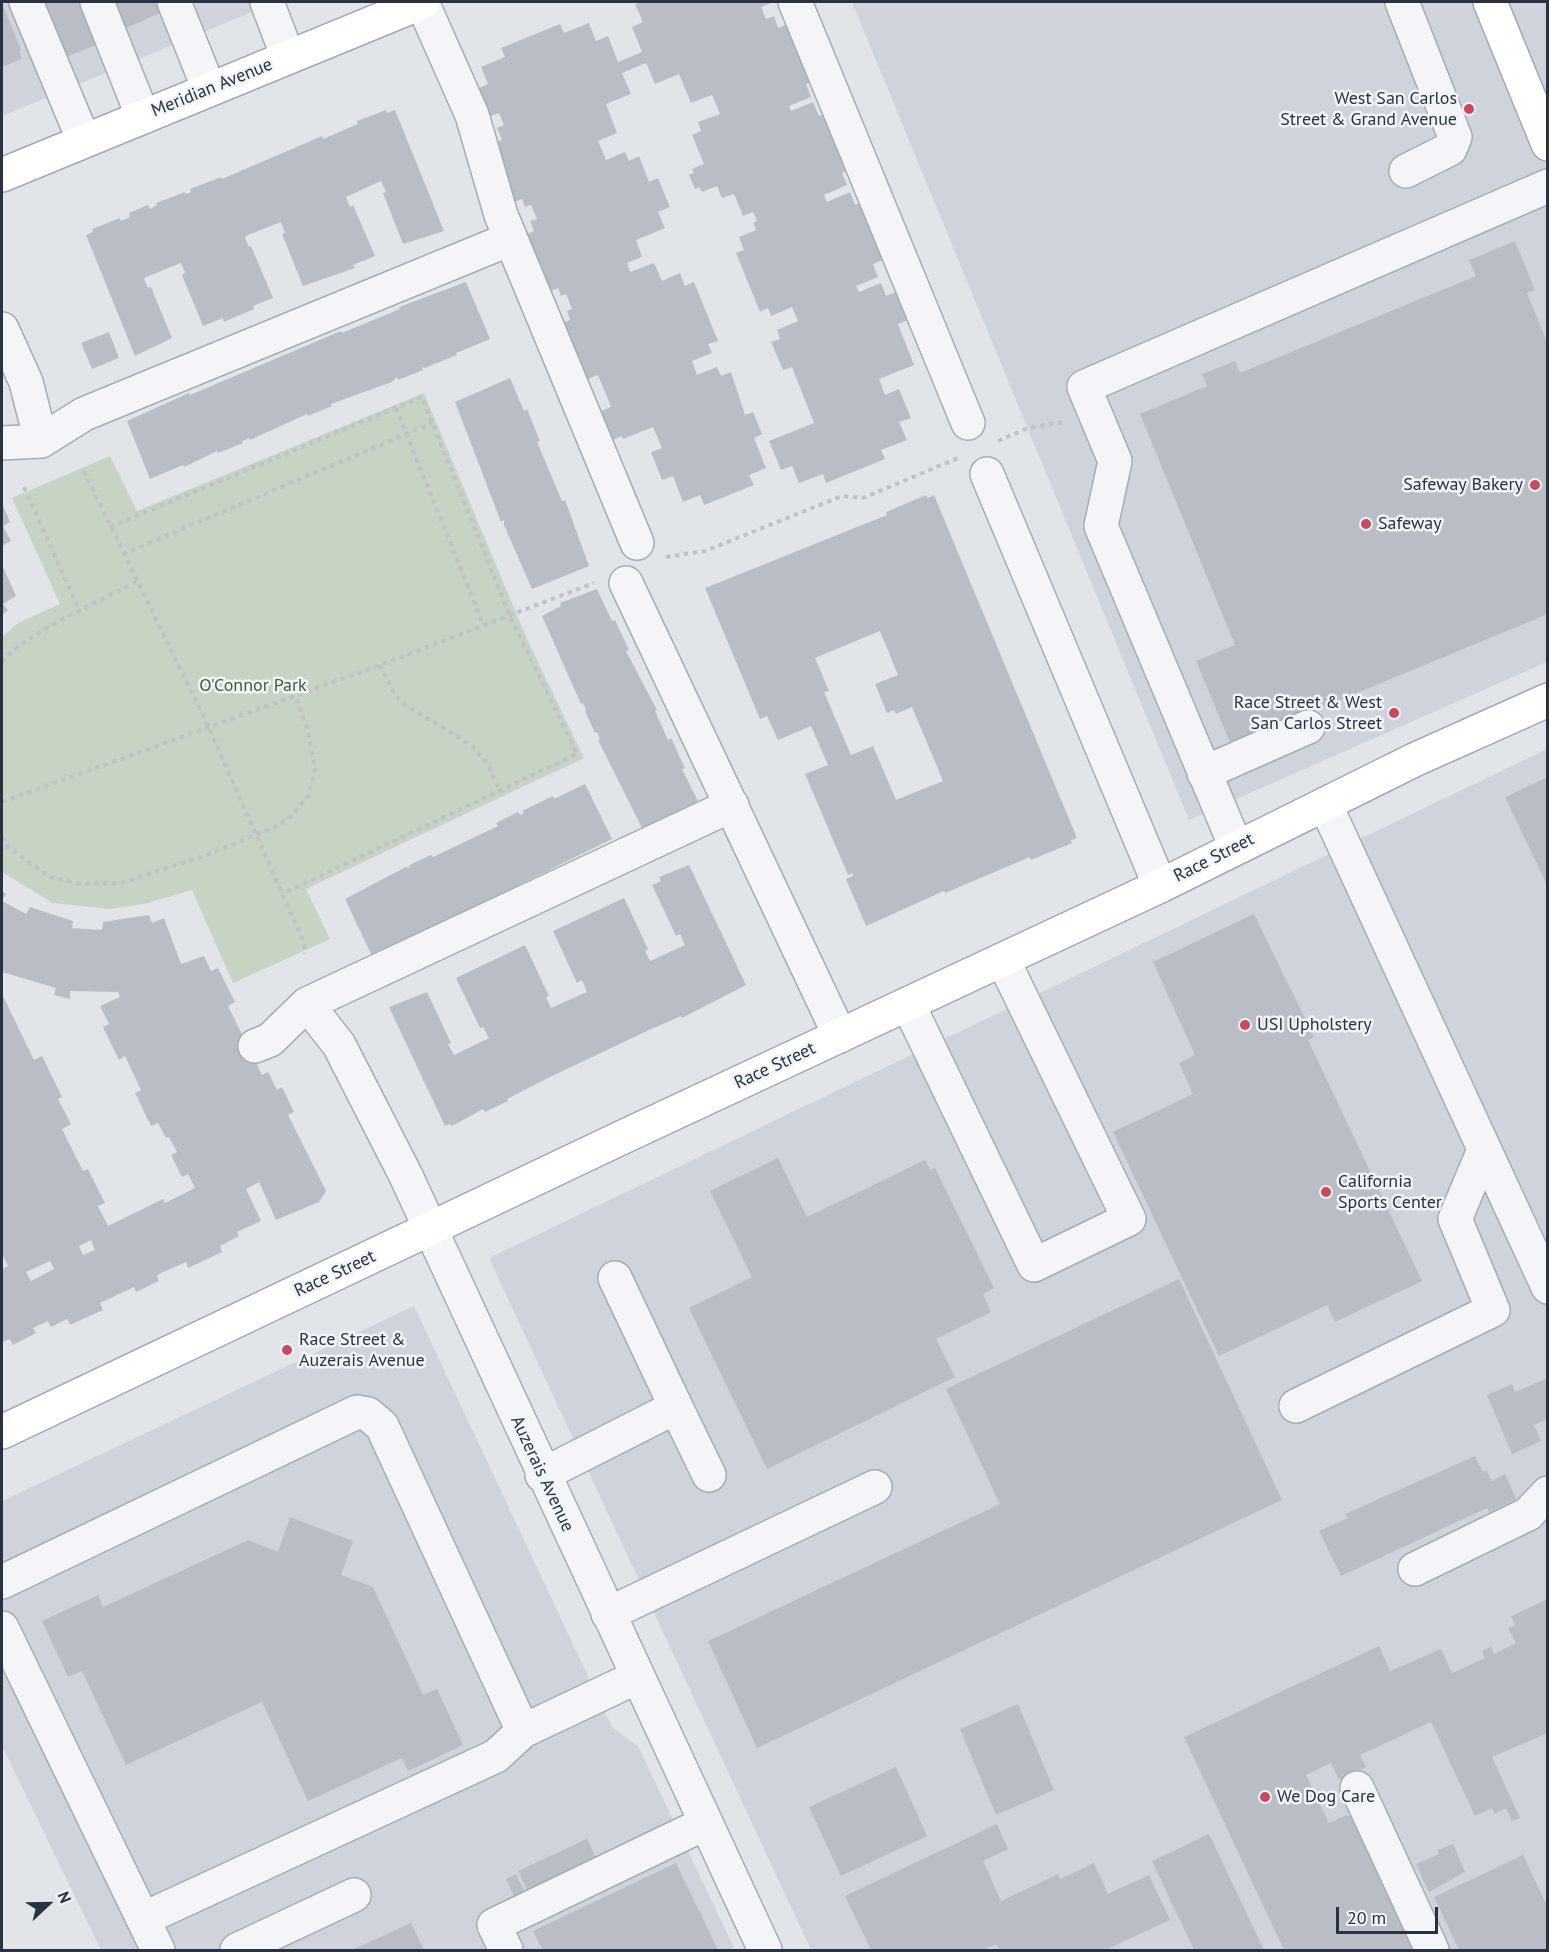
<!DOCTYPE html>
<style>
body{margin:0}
#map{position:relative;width:1549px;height:1952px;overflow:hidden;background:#e1e5ea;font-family:"PT Sans",sans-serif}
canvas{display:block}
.frame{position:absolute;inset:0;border:3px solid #2a3241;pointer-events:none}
.north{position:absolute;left:18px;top:1874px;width:60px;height:60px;-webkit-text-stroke:4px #f1f4f7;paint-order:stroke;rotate:68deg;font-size:16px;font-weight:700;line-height:24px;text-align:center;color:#2a3241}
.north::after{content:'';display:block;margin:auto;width:21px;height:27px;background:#2a3241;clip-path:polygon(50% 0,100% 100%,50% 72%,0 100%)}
.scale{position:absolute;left:1336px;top:1907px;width:102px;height:27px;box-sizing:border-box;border:3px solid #2a3241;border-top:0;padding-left:8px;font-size:18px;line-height:21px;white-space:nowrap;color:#2a3241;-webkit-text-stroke:4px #f1f4f7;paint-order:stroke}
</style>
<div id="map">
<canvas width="1549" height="1952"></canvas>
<div class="frame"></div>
<div class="north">N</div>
<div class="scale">20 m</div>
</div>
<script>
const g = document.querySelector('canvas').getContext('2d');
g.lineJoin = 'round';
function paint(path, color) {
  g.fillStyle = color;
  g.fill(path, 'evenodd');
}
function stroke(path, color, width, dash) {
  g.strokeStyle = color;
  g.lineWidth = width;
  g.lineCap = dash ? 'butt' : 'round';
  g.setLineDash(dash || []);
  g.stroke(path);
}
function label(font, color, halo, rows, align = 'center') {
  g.font = font + ' "PT Sans",sans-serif';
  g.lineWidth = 5;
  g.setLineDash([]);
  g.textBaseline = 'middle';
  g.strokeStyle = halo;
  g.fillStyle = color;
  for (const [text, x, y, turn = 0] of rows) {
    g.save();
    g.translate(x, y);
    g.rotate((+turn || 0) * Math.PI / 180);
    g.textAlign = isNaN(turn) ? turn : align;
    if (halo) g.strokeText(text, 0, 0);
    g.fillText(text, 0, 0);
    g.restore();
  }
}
const built = new Path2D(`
 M2,2H276L2,116Z
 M852,2H1547V662L1189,820Z
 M1547,749V1950H811L489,1258Z
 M414,1306L612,1727L638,1746L735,1950H101L2,1746V1501Z`);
const green = new Path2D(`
 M424,393L527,639L584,758L306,889L330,939L233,983L192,890L148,903L111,909L53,903L2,872V637L18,623L60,604L12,498L110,456L137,511Z`);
const building = new Path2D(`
 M48,2H87L104,42L63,58L42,4Z
 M111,2H163L167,10L123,29Z
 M642,2H774L761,7L766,19L774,16L778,28L788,24L815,80L806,84L811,97L789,106L791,111L813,102L819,116L828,112L851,169L842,173L847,185L824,195L827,202L850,192L855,205L864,201L872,231L883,260L873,264L878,277L856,286L859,292L881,283L886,296L896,292L908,320L898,324L914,365L879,379L885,395L899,389L911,418L899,422L907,440L881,450L885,459L826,483L823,474L799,483L792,466L781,470L769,441L814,423L792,367L783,370L771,342L780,339L777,330L798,321L792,307L771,316L768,308L760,312L736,253L744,250L739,237L756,230L753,223L757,221L753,212L743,216L734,194L722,198L717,186L702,192L699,187L695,189L689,175L694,173L692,169L704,164L692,135L701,131L698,122L720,114L712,95L691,103L679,74L655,84L646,63L622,73L631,94L606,104L617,133L598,141L606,160L625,152L629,161L639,156L649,182L658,178L670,207L658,212L665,228L636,240L642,257L627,263L630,272L654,263L662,281L680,273L685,286L694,282L718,341L708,344L712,353L692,361L697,375L717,367L721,376L731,372L745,415L753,412L762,434L754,438L766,468L749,475L754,485L704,505L700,495L683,502L673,476L662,480L651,452L662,448L653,427L623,439L622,436L613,440L601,411L611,407L598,375L588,379L576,350L572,352L561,324L570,320L567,311L572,309L566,294L561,296L558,288L548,292L525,235L534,231L530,221L537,219L531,205L525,207L522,199L512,203L493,143L502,140L497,128L504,125L499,113L488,117L477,89L488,84L481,67L505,57L501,48L560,24L564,33L589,23L596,41L608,36L618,62L642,52L632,27L643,22L635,4Z
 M2,3L21,50L19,51L22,59L2,67Z
 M386,110L387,113L395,110L444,231L403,244L383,193L386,192L381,181L346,197L350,207L353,205L375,256L353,265L355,268L303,286L282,234L285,233L281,222L248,235L245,237L249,247L251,246L273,298L253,306L254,309L224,322L223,318L203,326L182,275L185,273L181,263L146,277L144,279L148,288L151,287L172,338L135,356L86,235L93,232L92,229L120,218L121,221L130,217L129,213L148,205L150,209L157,205L156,203L185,192L186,194L191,192L190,189L221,177L222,179L322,136L323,139L358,124L357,121Z
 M1515,241L1535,290L1527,293L1548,344V614L1231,745L1196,661L1235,645L1140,414L1207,386L1202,374L1235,361L1240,373L1476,276L1469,260Z
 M466,282L490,339L456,353L457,355L425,368L422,367L423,370L398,380L397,377L392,382L331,404L332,406L308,416L307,414L250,440L249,438L242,441L243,443L218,453L217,451L184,467L183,465L150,479L127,421L189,393L190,395L341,331L342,333L400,309L399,307Z
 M109,332L119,358L92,369L81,343Z
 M510,378L524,411L527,409L540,441L537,442L562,501L565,500L589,566L532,589L504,525V520L501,522L455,402Z
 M926,495L928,498L934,495L1077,838L1071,840L1072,843L1031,860L1030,857L945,893L944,891L866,926L846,879L853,876L852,873L848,875L805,774L828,765L811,726L778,740L767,716L760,719L705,588L887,515L886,512ZM880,631L898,675L875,684L887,713L894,710L896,714L912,707L943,781L896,800L873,746L851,755L824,692L829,691L815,658Z
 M2,503L10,522L3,526L11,541L2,546Z
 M2,565L16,596L3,604L8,610L2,615Z
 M597,589L612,621L615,620L629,650L626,651L657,710L655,711L668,740L671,738L685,768L682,769L698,801L642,828L598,740L600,739L597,732L595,733L585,711L586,710L583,703L581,704L542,616L561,606L560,603Z
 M1548,777V887L1505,797Z
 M585,784L612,839L403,942L402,940L371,954L345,899L406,867L410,868L409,865L431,855L433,857L498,826L496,823L518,812L520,815L524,813L522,811L553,796L554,799Z
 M689,865L746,985L682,1018L681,1016L647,1031L548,1078L507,1099L508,1101L485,1112L483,1109L452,1126L450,1124L445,1126L389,1007L427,992L451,1043L448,1044L454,1055L489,1038L483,1027L480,1028L456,978L525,945L549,996L546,997L551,1008L587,992L582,980L577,983L553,931L624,898L648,949L645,951L650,961L685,945L680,934L676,936L652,885L661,881L659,877Z
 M2,891L6,894L2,901L26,914L30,907L73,921L72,928L102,930L103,922L149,915L152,923L164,918L181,964L204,956L211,971L218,968L235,1002L228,1006L262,1075L268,1072L277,1090L282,1087L294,1112L288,1115L326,1191L319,1202L276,1220L259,1182L246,1189L261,1221L237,1232L239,1236L220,1246L222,1252L188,1268L186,1262L157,1275L159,1281L136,1292L134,1287L100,1303L103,1310L70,1325L67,1319L51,1327L48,1321L33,1328L36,1333L13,1345L10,1339L2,1342V1269L8,1266L2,1254V994L34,1060L42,1056L62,1097L58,1099L71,1124L62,1129L83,1171L88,1169L105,1203L98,1206L108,1226L163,1199L165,1203L195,1188L188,1174L182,1177L171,1155L177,1152L169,1137L166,1138L158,1123L151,1126L135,1093L141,1090L125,1056L119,1060L103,1027L109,1024L100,1006L120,997L118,992L70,991V999L54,995L56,988L2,972ZM91,1240L95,1250L83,1255L79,1246ZM50,1261L54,1269L31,1281L26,1272Z
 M1254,914L1314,1037L1308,1040L1422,1281L1335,1322L1327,1305L1219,1356L1113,1132L1193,1094L1179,1063L1195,1055L1153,962Z
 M778,1158L807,1217L925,1160L930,1170L935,1168L994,1288L983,1294L991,1312L936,1339L955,1377L767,1469L689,1308L752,1277L710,1191Z
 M1179,1279L1282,1500L757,1748L708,1641L1000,1504L946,1389Z
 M1548,1378V1419L1534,1425L1541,1441L1512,1454L1487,1395L1512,1384L1515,1392Z
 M1475,1456L1483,1472L1486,1470L1492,1481L1505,1474L1516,1499L1489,1512L1487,1508L1341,1576L1319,1531L1348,1518L1345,1514Z
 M290,1517L353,1541L341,1575L373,1587L423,1695L437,1689L463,1745L408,1771L402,1758L308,1801L262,1702L126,1765L82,1671L68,1677L42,1621L98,1595L103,1607L248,1540L278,1552Z
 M1548,1599V1733L1492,1757L1520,1818L1512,1821L1506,1808L1494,1814L1492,1808L1475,1816L1431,1722L1360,1755L1366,1767L1339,1780L1331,1763L1306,1775L1329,1823L1347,1815L1358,1819L1420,1950H1284L1184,1737L1379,1646L1390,1671L1441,1649L1452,1673L1485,1658L1482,1651L1491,1647L1494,1654L1516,1643L1508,1628L1515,1625L1511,1616Z
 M1018,1704L1054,1790L996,1815L960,1729Z
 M896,1767L927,1836L841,1876L809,1807Z
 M997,1824L1008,1849L983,1861L1001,1901L1058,1874L1060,1879L1094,1863L1108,1894L1149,1875L1170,1920L1105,1950H1000L996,1944L983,1950H871L845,1896Z
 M1209,1834L1264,1950H1194L1152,1861Z
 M587,1839L599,1864L530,1896L518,1871Z
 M1453,1844L1465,1872L1429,1892L1416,1864L1439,1854L1437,1850Z
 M1523,1855L1548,1908V1950H1459L1434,1897Z
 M676,1863L718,1950H543L533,1931Z
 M516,1874L526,1894L515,1899L506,1879Z
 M411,1923L424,1950H352Z`);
const path = new Path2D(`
 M396,408L483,624
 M998,441L1028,428L1062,422
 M84,471L208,726L304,943V954
 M24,487L80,612
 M110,527L422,397L509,614L577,754L282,894
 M123,554L432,423
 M666,557L705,551L842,496L863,498L958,458
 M2,662C23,634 103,600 136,582
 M380,665L395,695L402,703L471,745L488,764L500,791
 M2,802L380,665L594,583
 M2,837L9,848L50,877L81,884L121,883L207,855L277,826L293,815L308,796L315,769L308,731L295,695`);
const minor = new Path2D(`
 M26,2L84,141
 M97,2L143,117
 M174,2L209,89
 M267,2L288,57
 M422,2L472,115L501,215L637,543
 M795,2L968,423
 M1402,2L1455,137L1450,149L1406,171
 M2,329L26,382L41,441
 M2,443L41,441L84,414L510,239
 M987,474L1160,886
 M626,583L840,1036
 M1204,773L1308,727
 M1325,804L1548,1287
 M1236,847L1101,526L1115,461L1084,387L1548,186
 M307,1004L339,1045L406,1176L765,1950
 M908,1004L1034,1265L1129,1219L1003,960
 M255,1046L270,1040L307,1004L732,805
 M615,1278L676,1407
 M1296,1406L1493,1310L1455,1219L1484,1150
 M542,1475L676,1407L709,1475
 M1415,1569L1528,1514L1548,1493
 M2,1582L357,1412L368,1414L382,1426L523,1731L637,1677
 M608,1614L875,1487
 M2,1628L158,1950
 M1357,1788L1432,1950
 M143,1919L496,1756L523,1731
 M237,1950L354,1895
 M506,1950L494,1925L706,1823`);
const major = new Path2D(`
 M1490,2L1548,144
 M2,175L423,2
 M2,1432L623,1137L1160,886L1414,760L1548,700`);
const markers = [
 [1469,109,6,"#cc495d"],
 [1535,485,6,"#cc495d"],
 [1366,524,6,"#cc495d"],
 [1394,713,6,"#cc495d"],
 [1245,1025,6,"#cc495d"],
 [1326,1192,6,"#cc495d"],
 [287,1350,6,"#cc495d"],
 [1265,1797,6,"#cc495d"]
];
const streetNames = [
 ["Meridian Avenue",212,88,-22],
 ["Race Street",1214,858,-27],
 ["Race Street",775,1066,-25],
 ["Race Street",335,1274,-25],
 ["Auzerais Avenue",542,1474,65]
];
const poiNames = [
 ["West San Carlos",1457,99,"right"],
 ["Street & Grand Avenue",1457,120,"right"],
 ["Safeway Bakery",1523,485,"right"],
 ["Safeway",1378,524],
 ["Race Street & West",1382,703,"right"],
 ["San Carlos Street",1382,724,"right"],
 ["USI Upholstery",1257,1025],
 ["California",1338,1182],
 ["Sports Center",1338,1203],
 ["Race Street &",299,1340],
 ["Auzerais Avenue",299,1361],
 ["We Dog Care",1277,1797]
];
const parkNames = [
 ["O'Connor Park",253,686]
];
paint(built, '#cfd4dc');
paint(green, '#c7d3c3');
paint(building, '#b9bec6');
stroke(minor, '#a6acb4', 36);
stroke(major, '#a1a9b5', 36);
stroke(path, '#bfc2c8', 4, [4.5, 4.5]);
stroke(minor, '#f4f5f8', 33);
stroke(major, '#fff', 33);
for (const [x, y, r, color] of markers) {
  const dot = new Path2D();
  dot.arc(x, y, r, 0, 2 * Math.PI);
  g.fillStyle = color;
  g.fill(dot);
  stroke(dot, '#f1f4f7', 2);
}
label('18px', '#2a3241', '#f1f4f7', streetNames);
label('18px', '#2a3241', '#f1f4f7', poiNames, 'left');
label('18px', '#3e5d37', '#f1f4f7', parkNames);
</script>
